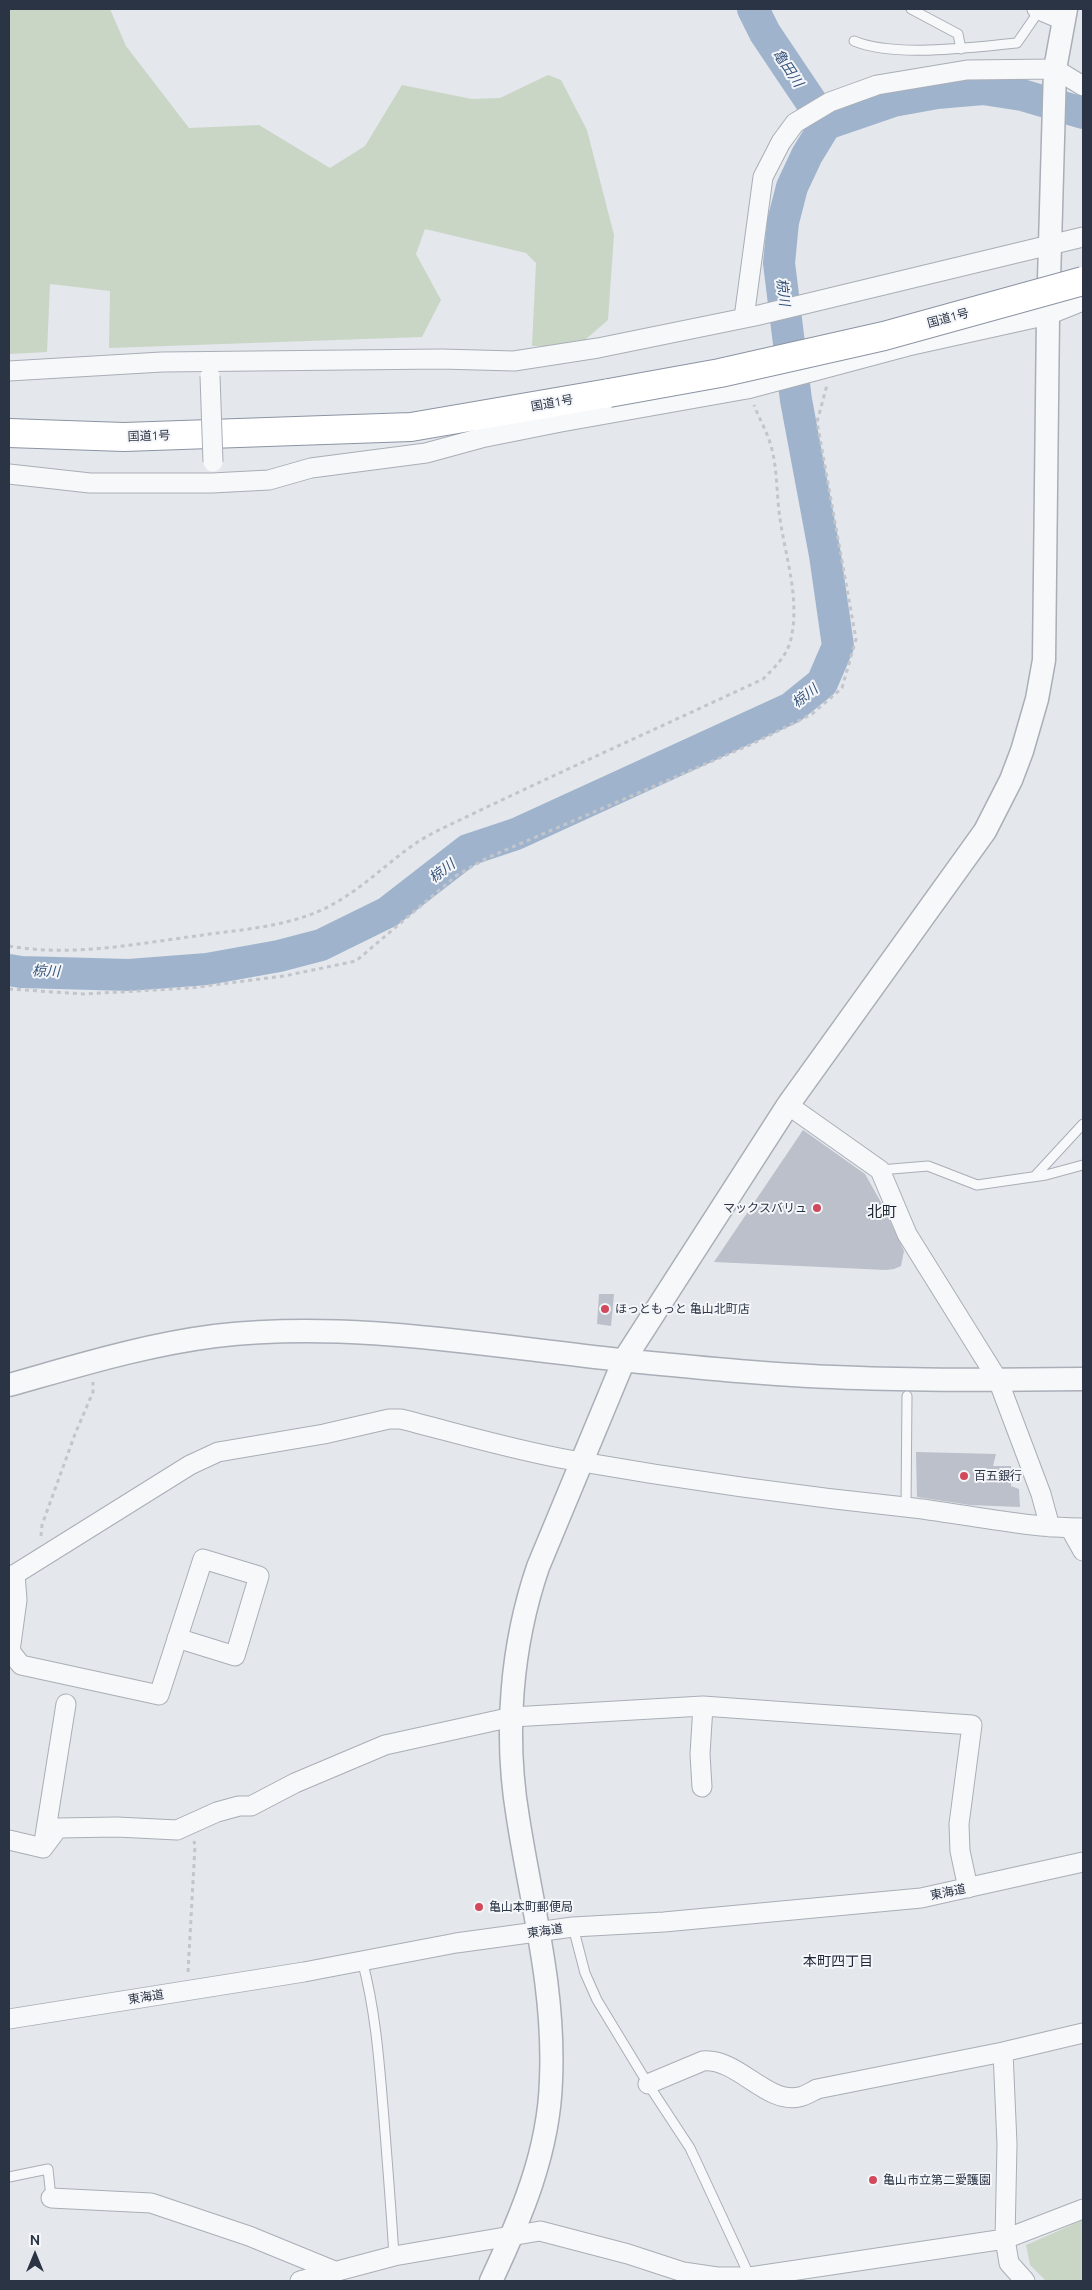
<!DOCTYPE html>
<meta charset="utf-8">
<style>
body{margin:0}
#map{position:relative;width:1092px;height:2290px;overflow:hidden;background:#e4e7ec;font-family:Ubuntu,sans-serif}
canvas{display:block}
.frame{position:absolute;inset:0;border:10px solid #2b3445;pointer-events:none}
.north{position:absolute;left:10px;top:2230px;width:50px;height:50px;-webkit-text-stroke:4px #f4f6f9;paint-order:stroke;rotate:0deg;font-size:14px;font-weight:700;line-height:20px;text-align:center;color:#2b3445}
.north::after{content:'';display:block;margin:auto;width:18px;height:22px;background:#2b3445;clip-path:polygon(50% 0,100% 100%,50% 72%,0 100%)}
</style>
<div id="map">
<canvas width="1092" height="2290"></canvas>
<div class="frame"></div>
<div class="north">N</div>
</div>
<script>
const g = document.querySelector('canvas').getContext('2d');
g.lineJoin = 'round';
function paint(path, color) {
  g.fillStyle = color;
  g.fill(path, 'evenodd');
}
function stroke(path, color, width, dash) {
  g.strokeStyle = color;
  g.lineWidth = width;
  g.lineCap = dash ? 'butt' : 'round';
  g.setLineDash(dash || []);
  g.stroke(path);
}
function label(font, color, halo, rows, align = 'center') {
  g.font = font + ' Ubuntu,"Noto Sans JP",sans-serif';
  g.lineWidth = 4;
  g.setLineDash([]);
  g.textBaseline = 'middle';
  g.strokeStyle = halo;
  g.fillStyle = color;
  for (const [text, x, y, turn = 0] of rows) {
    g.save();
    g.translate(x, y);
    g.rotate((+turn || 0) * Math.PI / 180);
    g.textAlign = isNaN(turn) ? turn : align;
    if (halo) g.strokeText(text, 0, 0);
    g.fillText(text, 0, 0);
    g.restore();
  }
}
const green = new Path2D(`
 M9,9H110L126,46L189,128L259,125L330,168L365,146L402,85L472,99L500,98L548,75L561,80L587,130L614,235L608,320L578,346H532L536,263L526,253L425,229L416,254L441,300L422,337L109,348L110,291L50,284L47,352L9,354Z
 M1083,2220V2281H1046L1030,2265L1026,2245Z`);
const river = new Path2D(`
 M753,9L765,33L826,124
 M9,970L21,972L129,975L207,969L279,956L321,945L388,912L468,850L516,834L791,708L822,683L838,646L825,555L796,400L779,263L783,222L792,187L807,155L826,124L893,101L937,93L983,89L1022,95L1083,113`);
const building = new Path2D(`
 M803,1130L865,1174L882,1204L904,1251L901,1266L894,1269L886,1270L714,1262Z
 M599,1294H614L611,1326L597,1324Z
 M916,1452L996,1454L993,1466H1011V1486L1019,1489L1020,1507L970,1505L917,1497Z`);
const path = new Path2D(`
 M9,946C71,957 135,944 196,936C243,929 294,927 335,903C371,883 399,850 435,832C544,779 654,730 763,679C775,667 787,656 791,639C800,599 786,559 780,519C776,493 778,462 768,437C764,426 758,416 754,405
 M9,989L84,994L190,988L284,976L356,961L457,875L487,858L752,744L812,714L842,688L856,639L817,422L827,385
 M41,1536L42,1525L75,1434L93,1392V1382
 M188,1972L195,1846L194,1841`);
const service = new Path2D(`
 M911,9L958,34L961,49
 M854,41C895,58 972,47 1017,43L1039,11
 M880,1170L928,1166L977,1185L1046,1175L1083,1165
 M1035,1176L1083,1124
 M906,1508L907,1396
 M573,1927L585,1973L597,2000L648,2084L690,2148L750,2277
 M362,1960C375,2008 379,2058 383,2107C387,2157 391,2207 394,2256
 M9,2177L48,2169L51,2198`);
const minor = new Path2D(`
 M1037,9L1063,20
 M744,318L763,177L781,142L795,123L830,102L877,85L967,70L1055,69L1083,86
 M9,371L162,362L441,359L514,361L598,348L755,316L1083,237
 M9,474L90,483H212L269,480L311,468L426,453L481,438L561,422L747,389L908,346L1048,315L1083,301
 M788,1105L880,1170L907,1234L998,1380L1041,1494L1050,1527
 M1070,1528L1083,1551
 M15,1574L17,1600L10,1651L21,1665L159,1695L203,1559L259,1576L235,1656L177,1638
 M9,1578L190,1465L218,1452L324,1434L389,1419H401C456,1433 513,1450 570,1460C684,1480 799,1496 914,1508C971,1515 1026,1528 1083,1528
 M702,1787L700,1754L703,1706
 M9,1840L43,1848L58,1828L117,1827L177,1830L217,1812L239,1806H251L295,1783L385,1745L512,1717L703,1706L972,1725L959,1824L960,1851L968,1888
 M44,1842L66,1704
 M9,2019L304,1972L456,1943L573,1927L664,1922L921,1898L1083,1862
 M1003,2052L1007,2144L1005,2239L1009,2263L1025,2281
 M648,2084L703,2061C738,2058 766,2104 799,2097C805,2096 811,2092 817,2089L1003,2052L1083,2033
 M51,2198L151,2203L249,2236L337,2272
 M300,2281L394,2256L540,2231L628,2254L683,2272L717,2277H750L1005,2239L1083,2209`);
const tertiary = new Path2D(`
 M9,1385C77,1366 144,1345 215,1336C350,1320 487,1346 621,1360C701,1368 781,1376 860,1378C934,1381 1009,1380 1083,1379
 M491,2281C521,2217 549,2152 551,2080C555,1987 532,1908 518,1818C504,1735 511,1646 538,1567L624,1360L788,1105L985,831L1011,780L1022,751L1037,699L1044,660L1048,315L1055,69L1066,9`);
const trunk = new Path2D(`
 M9,433L124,437L411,427L609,393`);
const minorBridge = new Path2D(`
 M210,376L213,462`);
const trunkBridge = new Path2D(`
 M609,393L720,373L884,336L1083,281`);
const markers = [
 [817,1208,5,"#d1495b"],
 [605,1309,5,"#d1495b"],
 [964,1476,5,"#d1495b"],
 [479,1907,5,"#d1495b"],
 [873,2180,5,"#d1495b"]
];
const streetNames = [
 ["国道1号",948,318,-15],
 ["国道1号",552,403,-10],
 ["国道1号",149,436,-2],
 ["東海道",948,1892,-12],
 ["東海道",545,1931,-8],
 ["東海道",146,1997,-9]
];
const poiNames = [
 ["マックスバリュ",807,1208,"right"],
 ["ほっともっと 亀山北町店",615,1309],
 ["百五銀行",974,1476],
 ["亀山本町郵便局",489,1907],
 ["亀山市立第二愛護園",883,2180]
];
const waterNames = [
 ["亀田川",788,68,56],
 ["椋川",783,292,83],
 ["椋川",805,696,-38],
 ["椋川",442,871,-37],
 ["椋川",46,971,2]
];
const neighbourhoodNames = [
 ["本町四丁目",838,1961]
];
const quarterNames = [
 ["北町",882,1212]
];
paint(green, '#c9d6c5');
stroke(river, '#9fb4cc', 32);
paint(building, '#bbc0ca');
stroke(service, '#a9aeb7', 11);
stroke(minor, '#a9aeb7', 21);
stroke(tertiary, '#a9aeb7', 25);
stroke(trunk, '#8b94a3', 30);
stroke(path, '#c2c5cb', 3, [4, 4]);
stroke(service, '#f7f8fa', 9);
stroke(minor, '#f7f8fa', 19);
stroke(tertiary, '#f7f8fa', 22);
stroke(trunk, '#fff', 28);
stroke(minorBridge, '#a9aeb7', 21, []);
stroke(trunkBridge, '#8b94a3', 30, []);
stroke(minorBridge, '#f7f8fa', 19);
stroke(trunkBridge, '#fff', 28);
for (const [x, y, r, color] of markers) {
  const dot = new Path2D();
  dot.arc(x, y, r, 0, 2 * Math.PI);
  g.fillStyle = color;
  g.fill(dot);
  stroke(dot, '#f4f6f9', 2);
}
label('12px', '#2b3445', '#f4f6f9', streetNames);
label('12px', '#2b3445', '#f4f6f9', poiNames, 'left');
label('italic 14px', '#34527a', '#f4f6f9', waterNames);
label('14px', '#1d2536', '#f4f6f9', neighbourhoodNames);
label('15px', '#1d2536', '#f4f6f9', quarterNames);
</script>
